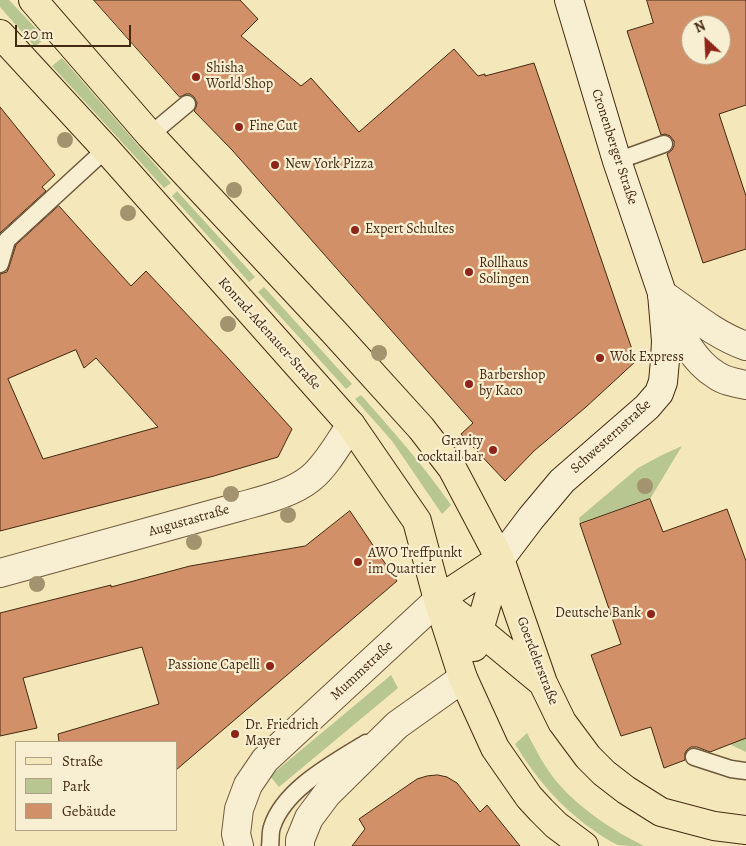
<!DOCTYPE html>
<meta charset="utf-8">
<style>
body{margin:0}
#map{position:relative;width:746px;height:846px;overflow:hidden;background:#f4e7ba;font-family:Alegreya,serif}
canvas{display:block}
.legend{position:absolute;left:15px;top:741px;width:162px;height:90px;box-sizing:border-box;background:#f8efd2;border:1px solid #b0a085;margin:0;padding:6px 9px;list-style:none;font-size:15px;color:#442a12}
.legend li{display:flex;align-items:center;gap:10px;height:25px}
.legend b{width:25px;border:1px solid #b0a085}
.north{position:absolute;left:681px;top:15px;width:50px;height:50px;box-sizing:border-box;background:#f8efd2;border:1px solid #b0a085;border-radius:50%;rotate:335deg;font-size:14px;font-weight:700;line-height:20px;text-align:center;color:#442a12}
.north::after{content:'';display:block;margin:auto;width:18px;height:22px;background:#8f2418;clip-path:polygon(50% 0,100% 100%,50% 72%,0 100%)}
.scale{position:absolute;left:15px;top:25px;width:116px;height:22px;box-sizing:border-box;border:2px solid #442a12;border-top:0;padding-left:6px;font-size:15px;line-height:18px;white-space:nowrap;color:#442a12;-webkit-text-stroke:4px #f8efd2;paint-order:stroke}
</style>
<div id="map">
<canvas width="746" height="846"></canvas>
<ul class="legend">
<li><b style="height:6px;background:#f4e7ba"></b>Straße</li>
<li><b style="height:14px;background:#b8c692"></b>Park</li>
<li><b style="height:14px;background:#d29068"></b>Gebäude</li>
</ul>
<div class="north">N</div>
<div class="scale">20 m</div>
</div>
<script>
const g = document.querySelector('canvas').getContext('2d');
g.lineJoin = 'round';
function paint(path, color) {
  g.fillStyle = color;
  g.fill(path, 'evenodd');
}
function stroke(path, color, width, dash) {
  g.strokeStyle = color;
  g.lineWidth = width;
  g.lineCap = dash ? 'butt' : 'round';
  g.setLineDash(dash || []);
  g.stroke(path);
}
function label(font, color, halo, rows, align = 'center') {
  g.font = font + ' Alegreya,serif';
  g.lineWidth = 4.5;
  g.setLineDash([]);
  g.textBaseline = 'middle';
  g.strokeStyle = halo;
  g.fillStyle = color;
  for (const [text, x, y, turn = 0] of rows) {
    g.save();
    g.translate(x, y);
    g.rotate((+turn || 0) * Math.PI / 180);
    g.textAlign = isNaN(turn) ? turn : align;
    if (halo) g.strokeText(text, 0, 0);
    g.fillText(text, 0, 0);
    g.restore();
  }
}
const green = new Path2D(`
 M0,0H9L45,38L35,47L0,7Z
 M62,58L171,183L164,188L52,66Z
 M177,191L255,277L249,282L172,196Z
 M264,287L352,384L346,389L258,292Z
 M361,395C392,430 424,466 451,505L442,514L392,441L355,399Z
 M682,446L650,499L580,524L579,518L638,468L664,454Z
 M391,675L398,688L279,787L270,776Z
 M527,733C536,750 545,768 557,782C581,810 612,830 644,846C637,846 625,846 618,845C609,841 600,835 592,829C559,806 536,778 515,744Z
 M746,738V752L729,744Z`);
const building = new Path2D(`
 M94,0H240L258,19L241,36L301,86L311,78L359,132L454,49L478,76L485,74V76L534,63L636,361L586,407L534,451L505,481L461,434L473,423L232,150L194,111L196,107L197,103L194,97L190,94H186L180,97Z
 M647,0H746V105L719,114L746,196V249L703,263L667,154L672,150L674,146V141L670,136L665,134L661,135L627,31L653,23ZM691,25H721V55H691Z
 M0,107L55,175L42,187L46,191L0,233Z
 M59,206L131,286L146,271L228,358L292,429L278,457L214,476L0,531V274L7,272L9,267L16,245ZM76,350L84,368L96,358L158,427L43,459L8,379Z
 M650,499L663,532L727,509L746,561V738L710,752L697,747H691L687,750L685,753V760L664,768L651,727L621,736L591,655L621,644L580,524Z
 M350,511L397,581L176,770V742H59L58,734L159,704L142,647L23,678L37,728L0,736V613L111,585V587L190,566L305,546Z
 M438,775L447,777L457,783L480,812L487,805L520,846H352L365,829L359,819L417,779L427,776Z`);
const service = new Path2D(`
 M150,135L187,104
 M617,161L664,144
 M0,264L7,240L106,149
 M694,757L731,769L746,771
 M270,846C271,840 270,832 272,827C284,789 334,763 366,743`);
const minor = new Path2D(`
 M0,573L242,506C264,500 293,493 311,478C327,465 339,442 351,425
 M239,846L236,834L239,809L248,785L265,760L438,600
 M300,846V840L309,818L327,794L397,725L463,678`);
const tertiary = new Path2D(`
 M662,295C676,323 688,358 716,375C724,381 736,383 746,385
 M665,296C691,314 715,335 746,346`);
const secondary = new Path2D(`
 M500,559L531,518L562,481L647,407L659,393L663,382L665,360L666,341L662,293L617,161L569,0`);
const primary = new Path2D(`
 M33,0L150,135L334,332L421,428L452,468L500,559L543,683L562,722L588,757L604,773L626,790L661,812L714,826L746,830
 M0,34L106,149L351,425L417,521L438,600L463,678L495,748L529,797L541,810L556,825L584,846
 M438,600L480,631L543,683
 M438,600L500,559
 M474,647L500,559`);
const trees = [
 [65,140],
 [234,190],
 [128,213],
 [228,324],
 [379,353],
 [645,486],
 [231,494],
 [288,515],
 [194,542],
 [37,584]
];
const markers = [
 [196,77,5,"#8f2418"],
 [239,127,5,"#8f2418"],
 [275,165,5,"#8f2418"],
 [355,230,5,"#8f2418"],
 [469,272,5,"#8f2418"],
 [600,358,5,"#8f2418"],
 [469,384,5,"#8f2418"],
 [493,450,5,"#8f2418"],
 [358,562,5,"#8f2418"],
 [651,614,5,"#8f2418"],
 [270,666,5,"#8f2418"],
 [235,734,5,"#8f2418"]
];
const poiNames = [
 ["Shisha",206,69],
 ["World Shop",206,85],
 ["Fine Cut",249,127],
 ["New York Pizza",285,165],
 ["Expert Schultes",365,230],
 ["Rollhaus",479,264],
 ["Solingen",479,280],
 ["Wok Express",610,358],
 ["Barbershop",479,376],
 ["by Kaco",479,392],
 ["Gravity",483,442,"right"],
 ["cocktail bar",483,458,"right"],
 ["AWO Treffpunkt",368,554],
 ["im Quartier",368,570],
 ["Deutsche Bank",641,614,"right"],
 ["Passione Capelli",260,666,"right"],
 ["Dr. Friedrich",245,726],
 ["Mayer",245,742]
];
const streetNames = [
 ["Cronenberger Straße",614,147,72],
 ["Konrad-Adenauer-Straße",269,334,48],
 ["Schwesternstraße",611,437,-42],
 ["Augustastraße",189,521,-16],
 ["Goerdelerstraße",537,661,69],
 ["Mummstraße",362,671,-43]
];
paint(green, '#b8c692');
paint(building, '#d29068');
stroke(building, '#442a12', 1);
stroke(service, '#70593c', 19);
stroke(minor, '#70593c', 30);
stroke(tertiary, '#70593c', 30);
stroke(secondary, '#442a12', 30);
stroke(primary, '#442a12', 30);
stroke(service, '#f8efd2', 16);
stroke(minor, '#f8efd2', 28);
stroke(tertiary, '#f8efd2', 28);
stroke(secondary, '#f8efd2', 28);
stroke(primary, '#f4e7ba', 28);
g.fillStyle = '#a3946f';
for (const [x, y] of trees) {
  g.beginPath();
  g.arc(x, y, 8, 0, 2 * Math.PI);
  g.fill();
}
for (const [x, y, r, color] of markers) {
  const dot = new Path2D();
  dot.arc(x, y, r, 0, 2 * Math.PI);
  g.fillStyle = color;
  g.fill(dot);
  stroke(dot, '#f8efd2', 2);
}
label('14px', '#442a12', '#f8efd2', poiNames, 'left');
label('14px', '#442a12', '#f8efd2', streetNames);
</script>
